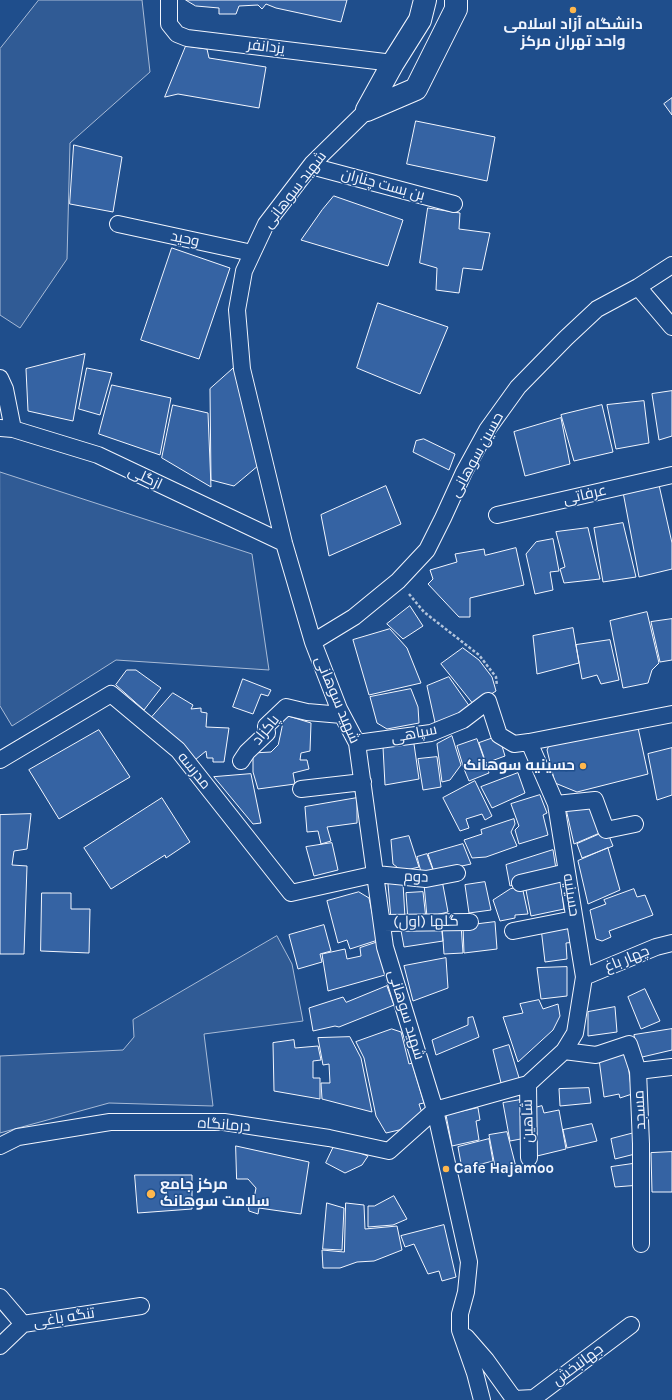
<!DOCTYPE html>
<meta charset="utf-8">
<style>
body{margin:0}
canvas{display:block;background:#1f4e8c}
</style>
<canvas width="672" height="1400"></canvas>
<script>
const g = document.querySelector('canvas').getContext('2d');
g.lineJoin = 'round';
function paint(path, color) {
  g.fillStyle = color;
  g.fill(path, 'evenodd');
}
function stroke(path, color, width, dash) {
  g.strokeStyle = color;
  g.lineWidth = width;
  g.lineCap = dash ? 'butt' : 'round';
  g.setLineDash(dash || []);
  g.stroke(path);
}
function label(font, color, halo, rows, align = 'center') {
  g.font = font + ' Karla,Cairo,sans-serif';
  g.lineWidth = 3;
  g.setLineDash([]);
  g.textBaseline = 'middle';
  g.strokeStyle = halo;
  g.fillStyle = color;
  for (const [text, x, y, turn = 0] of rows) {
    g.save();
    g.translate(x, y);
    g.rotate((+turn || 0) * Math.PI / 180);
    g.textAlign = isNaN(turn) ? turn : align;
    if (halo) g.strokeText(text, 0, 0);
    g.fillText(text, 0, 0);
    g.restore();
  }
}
const built = new Path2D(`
 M39,0H142L150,72L70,143L67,259L20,328L0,315V49Z
 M0,472L252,554L269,670L116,660L12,726L0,706Z
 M277,936L292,964L303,1021L204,1034L213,1106L109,1103L0,1133V1056L123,1050L134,1037L133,1020Z`);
const building = new Path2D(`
 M186,0H347L341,22L276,8L266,4L262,9L258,5L239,6L236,14H219V8L196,6Z
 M186,46L207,49L209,58L266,67L259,108L178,94L165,97Z
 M672,98V115L664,104Z
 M416,121L495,137L487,181L407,164Z
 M74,145L122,157L113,212L70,204Z
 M334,196L403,220L388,266L301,240L322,210Z
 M428,208L460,213L459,229L490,233L482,270L463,268L459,293L436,290L437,268L420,263Z
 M172,248L230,268L199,359L141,340Z
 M378,303L448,327L420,394L357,368Z
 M85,354L73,421L28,411L26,369Z
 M237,365L259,465L234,486L211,480L210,389Z
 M87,368L112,373L100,415L79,409Z
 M112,385L171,398L160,455L99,434Z
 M672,391V436L659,440L652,394Z
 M644,401L649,443L616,449L607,405Z
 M173,405L208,413L211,487L162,458Z
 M602,405L613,452L574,461L561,415Z
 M561,418L570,464L525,476L514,432Z
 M424,439L455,454L449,470L413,452L416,441Z
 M659,485L672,543V569L639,577L623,492Z
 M386,486L401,524L329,556L321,515Z
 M623,523L636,577L603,582L594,528Z
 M588,528L600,579L564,583L560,569L565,567L556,532Z
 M553,539L559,571L550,572L553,590L535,594L526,554L536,542Z
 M516,548L524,585L470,598V617H459L428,584L433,579L430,570L457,562L455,554L484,549L485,555Z
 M410,606L423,626L403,639L387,624Z
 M647,612L659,663L652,670L648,683L623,688L610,621Z
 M672,619V660L660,662L651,622Z
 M573,628L579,663L537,674L533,636Z
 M390,629L407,648L421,683L369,695L353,640Z
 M610,640L619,680L601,684L597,675L582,679L576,645Z
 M463,648L479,660L492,677L496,691L474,705L441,664Z
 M127,670H136L161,688L144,710L116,685Z
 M449,677L470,707L436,727L427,686Z
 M243,679L271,690L268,696L261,694L253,714L233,707Z
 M411,689L418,707L419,723L387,729L377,723L370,697Z
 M173,693L193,705L191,709L201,708V712L207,713L206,727L229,728L224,762H213V758H207L206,751L195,760L182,745L152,717Z
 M285,715L311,723L310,751L301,753L300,760H307L309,769L293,773L295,784L258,789L253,772V753L271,752L278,745Z
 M637,723L648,774L577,792L555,783L547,750L551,741Z
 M99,730L130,777L59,819L29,770Z
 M452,736L461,765L450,780L442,782L437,744Z
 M499,736L505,756L486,763L479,743Z
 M477,739L489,773L469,781L464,769L457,746Z
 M414,744L419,779L385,785L383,747Z
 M672,748V795L657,800L648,754Z
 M437,757L441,787L423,790L418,759Z
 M518,773L525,793L492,808L481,787Z
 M251,774L261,823L253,824L214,777Z
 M475,781L492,816L485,820L482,814L466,819L469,828L460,831L443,798Z
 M540,795L547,813L543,815L548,835L519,844L515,830L519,826L511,804Z
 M162,798L190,842L166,858L165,855L111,889L84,848Z
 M357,798V823L327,827L331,841L321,844L318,831L307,832L305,807Z
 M593,805L602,832L574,844L566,809Z
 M31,814L27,849L14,851L12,865L27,866L24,954H0V815Z
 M514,819L515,824L511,832L517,846L486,857L472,858L464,840L482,834L481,830Z
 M607,831L613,846L582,858L577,844Z
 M409,836L419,867L402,871L393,864L391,840Z
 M332,843L338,870L314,876L306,847Z
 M463,844L471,864L434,872L428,854Z
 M608,848L620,890L588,904L578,861Z
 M553,850L556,869L510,886L506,865Z
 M427,854L433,870L421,872L417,857Z
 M560,877L564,909L531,916L525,885Z
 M442,880L448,912L427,917L424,884Z
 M485,882L491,910L469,913L465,885Z
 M403,883L405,918L391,919L388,884Z
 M522,886L528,914L515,915V918L500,921L493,900L510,889Z
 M634,889L637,897L645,895L653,915L609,931L611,937L602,941L596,939L590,910L606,904L604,900Z
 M359,892L369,898L378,940L350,949L347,940L338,943L327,901Z
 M423,892L426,919L408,921L406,893Z
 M42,893H71V909H90L89,953L41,951Z
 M573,921L576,942L566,943L567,959L545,962L541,928Z
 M495,922L497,949L464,953L463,926Z
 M441,924L443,941L404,947L400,925Z
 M324,925L331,951L320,954L322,962L298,969L289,935Z
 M461,925L463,953L444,954L442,926Z
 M378,942L385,975L328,991L322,954L345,949L347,959L361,956L360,948Z
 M446,958L448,988L413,1001L404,966Z
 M567,967V996L541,999L537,968Z
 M387,986L394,1005L339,1027L335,1026L313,1031L309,1008L343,997L346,1002Z
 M645,989L660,1021L641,1029L628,997Z
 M539,1000L543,1009L558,1004L560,1016L553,1030L518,1062L503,1017L523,1013L520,1004Z
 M615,1007L617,1032L588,1036V1012Z
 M473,1017L479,1037L436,1055L432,1040L468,1025V1018Z
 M392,1029L401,1032L409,1064L412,1063L424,1103L419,1104L423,1116L412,1127L386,1133L376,1116L364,1058L356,1042Z
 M672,1029V1050L638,1058L634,1035Z
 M350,1037L361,1058L372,1112L322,1099L321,1083H330L329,1064L323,1065L318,1038Z
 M294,1040L295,1048L318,1046L321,1060L313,1061V1078H320V1099L274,1091L273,1043Z
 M509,1045L520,1081L502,1087L493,1050Z
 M626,1050L632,1094L620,1098L619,1094L604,1097L599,1059Z
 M589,1088L591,1103L560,1106L559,1089Z
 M520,1100L526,1138L510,1141L503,1103Z
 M542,1106L544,1113L559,1110L566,1149L537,1156L531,1109Z
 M478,1108L480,1120L476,1121L479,1140L452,1146L446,1115Z
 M592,1124L597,1141L567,1148L563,1130Z
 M507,1132L516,1167L496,1172L489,1135Z
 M638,1132L639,1153L615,1159L611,1139Z
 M489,1139L493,1161L462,1169L458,1147Z
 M335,1144L368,1156L362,1165L345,1173L326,1163Z
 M236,1146L309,1162L301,1214L259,1208L258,1214L249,1211L248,1204H253L256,1188L248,1179H237Z
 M672,1152V1192H652L651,1153Z
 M639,1163L640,1185L615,1187L611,1167Z
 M135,1175H192V1209L138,1213Z
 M394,1196L407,1219L393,1225L368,1227V1206H374Z
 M327,1203L344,1208L342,1250L323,1249Z
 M346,1203L364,1205L365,1229L397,1226L402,1250L374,1261L357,1262L340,1268H323L322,1250L344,1252Z
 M444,1225L456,1277L442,1281L439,1271L428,1274L414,1244L405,1247L401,1236Z`);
const path = new Path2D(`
 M409,594L424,612L479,655L496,677L497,686`);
const minor = new Path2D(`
 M169,0V24L177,34L187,38L393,63
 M367,110L312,164L266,224L244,271L237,310L242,369L284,543L313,642L339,709L357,743L385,947L435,1110L469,1262L466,1292L460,1314V1330L475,1373L482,1400
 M311,166L454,204
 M118,224L252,253
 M638,287L672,327
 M0,378L5,389L13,429
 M0,428L13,429L98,455L284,543
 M497,515L672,475
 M313,642L354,617L398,581L427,550L443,518L464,472L487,430L518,387L566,338L597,309L638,287L672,265
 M357,743L431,733L463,720L488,701L499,735L514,744L529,742L672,714
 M0,760L111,694L178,750L291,893L376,874L426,879L457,873
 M241,761L247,752L267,733L266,726L286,707L307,712L342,715
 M301,789L363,782
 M556,804L595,800L606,830L635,824
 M520,883L567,872
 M383,923L470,922
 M513,931L574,919
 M584,977L656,947L672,943
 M564,1051L596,1055L629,1044L638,1071L641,1144V1244
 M638,1071L672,1067
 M528,1084L529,1158
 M0,1146L18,1137L110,1122H224L329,1138L389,1151L435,1110L528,1084L564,1051L575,1033L584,977L556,804L529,742
 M0,1297L23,1324
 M23,1324L141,1306
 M466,1337L486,1360L514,1399L534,1398L631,1325
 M0,1346L23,1324`);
const secondary = new Path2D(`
 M367,110L416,89L456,9V0
 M367,110L393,63L420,20L425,0`);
const markers = [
 [573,10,4,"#ffb74d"],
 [583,766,4,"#ffb74d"],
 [446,1169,4,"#ffb74d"],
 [151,1194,5,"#ffb74d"]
];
const poiNames = [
 ["دانشگاه آزاد اسلامی",573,25,"center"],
 ["واحد تهران مرکز",573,42,"center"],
 ["حسینیه سوهانک",575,766,"right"],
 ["Cafe Hajamoo",454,1169],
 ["مرکز جامع",160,1185],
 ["سلامت سوهانک",160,1202]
];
const streetNames = [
 ["یزدانفر",266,47,7],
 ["بن بست چناران",383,185,15],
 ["شهید سوهانی",295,190,-52],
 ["وحید",185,239,12],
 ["حسین سوهانی",477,455,-61],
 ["ازگلی",145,478,25],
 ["عرفاتی",585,495,-13],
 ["شهید سوهانی",337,700,67],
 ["پاکزاد",266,730,-51],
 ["سپاهی",414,734,-11],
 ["مدرسه",194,771,51],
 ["دوم",416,877,2],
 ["حسینیه",571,895,81],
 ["گلها (اول)",426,922,-1],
 ["چهار باغ",627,959,-22],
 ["شهید سوهانی",406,1015,73],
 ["مسجد",640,1110,-93],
 ["شاهین",528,1121,-91],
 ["درمانگاه",224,1125,4],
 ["تنگه باغی",64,1318,-9],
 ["جهانبخش",578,1365,-37]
];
paint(built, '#305b95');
stroke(built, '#a8bbd7', 1);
paint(building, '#3563a3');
stroke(building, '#f2f6ff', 1);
stroke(minor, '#f2f6ff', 18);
stroke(secondary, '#f2f6ff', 24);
stroke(path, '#b3c4dc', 2.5, [3, 2]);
stroke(minor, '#1f4e8c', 16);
stroke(secondary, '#1f4e8c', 22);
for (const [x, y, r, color] of markers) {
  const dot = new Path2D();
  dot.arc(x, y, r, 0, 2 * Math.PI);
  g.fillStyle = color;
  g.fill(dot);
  stroke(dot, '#1f4e8c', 1.5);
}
label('bold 15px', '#f2f6ff', '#1f4e8c', poiNames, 'left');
label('15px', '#f2f6ff', '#1f4e8c', streetNames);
</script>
